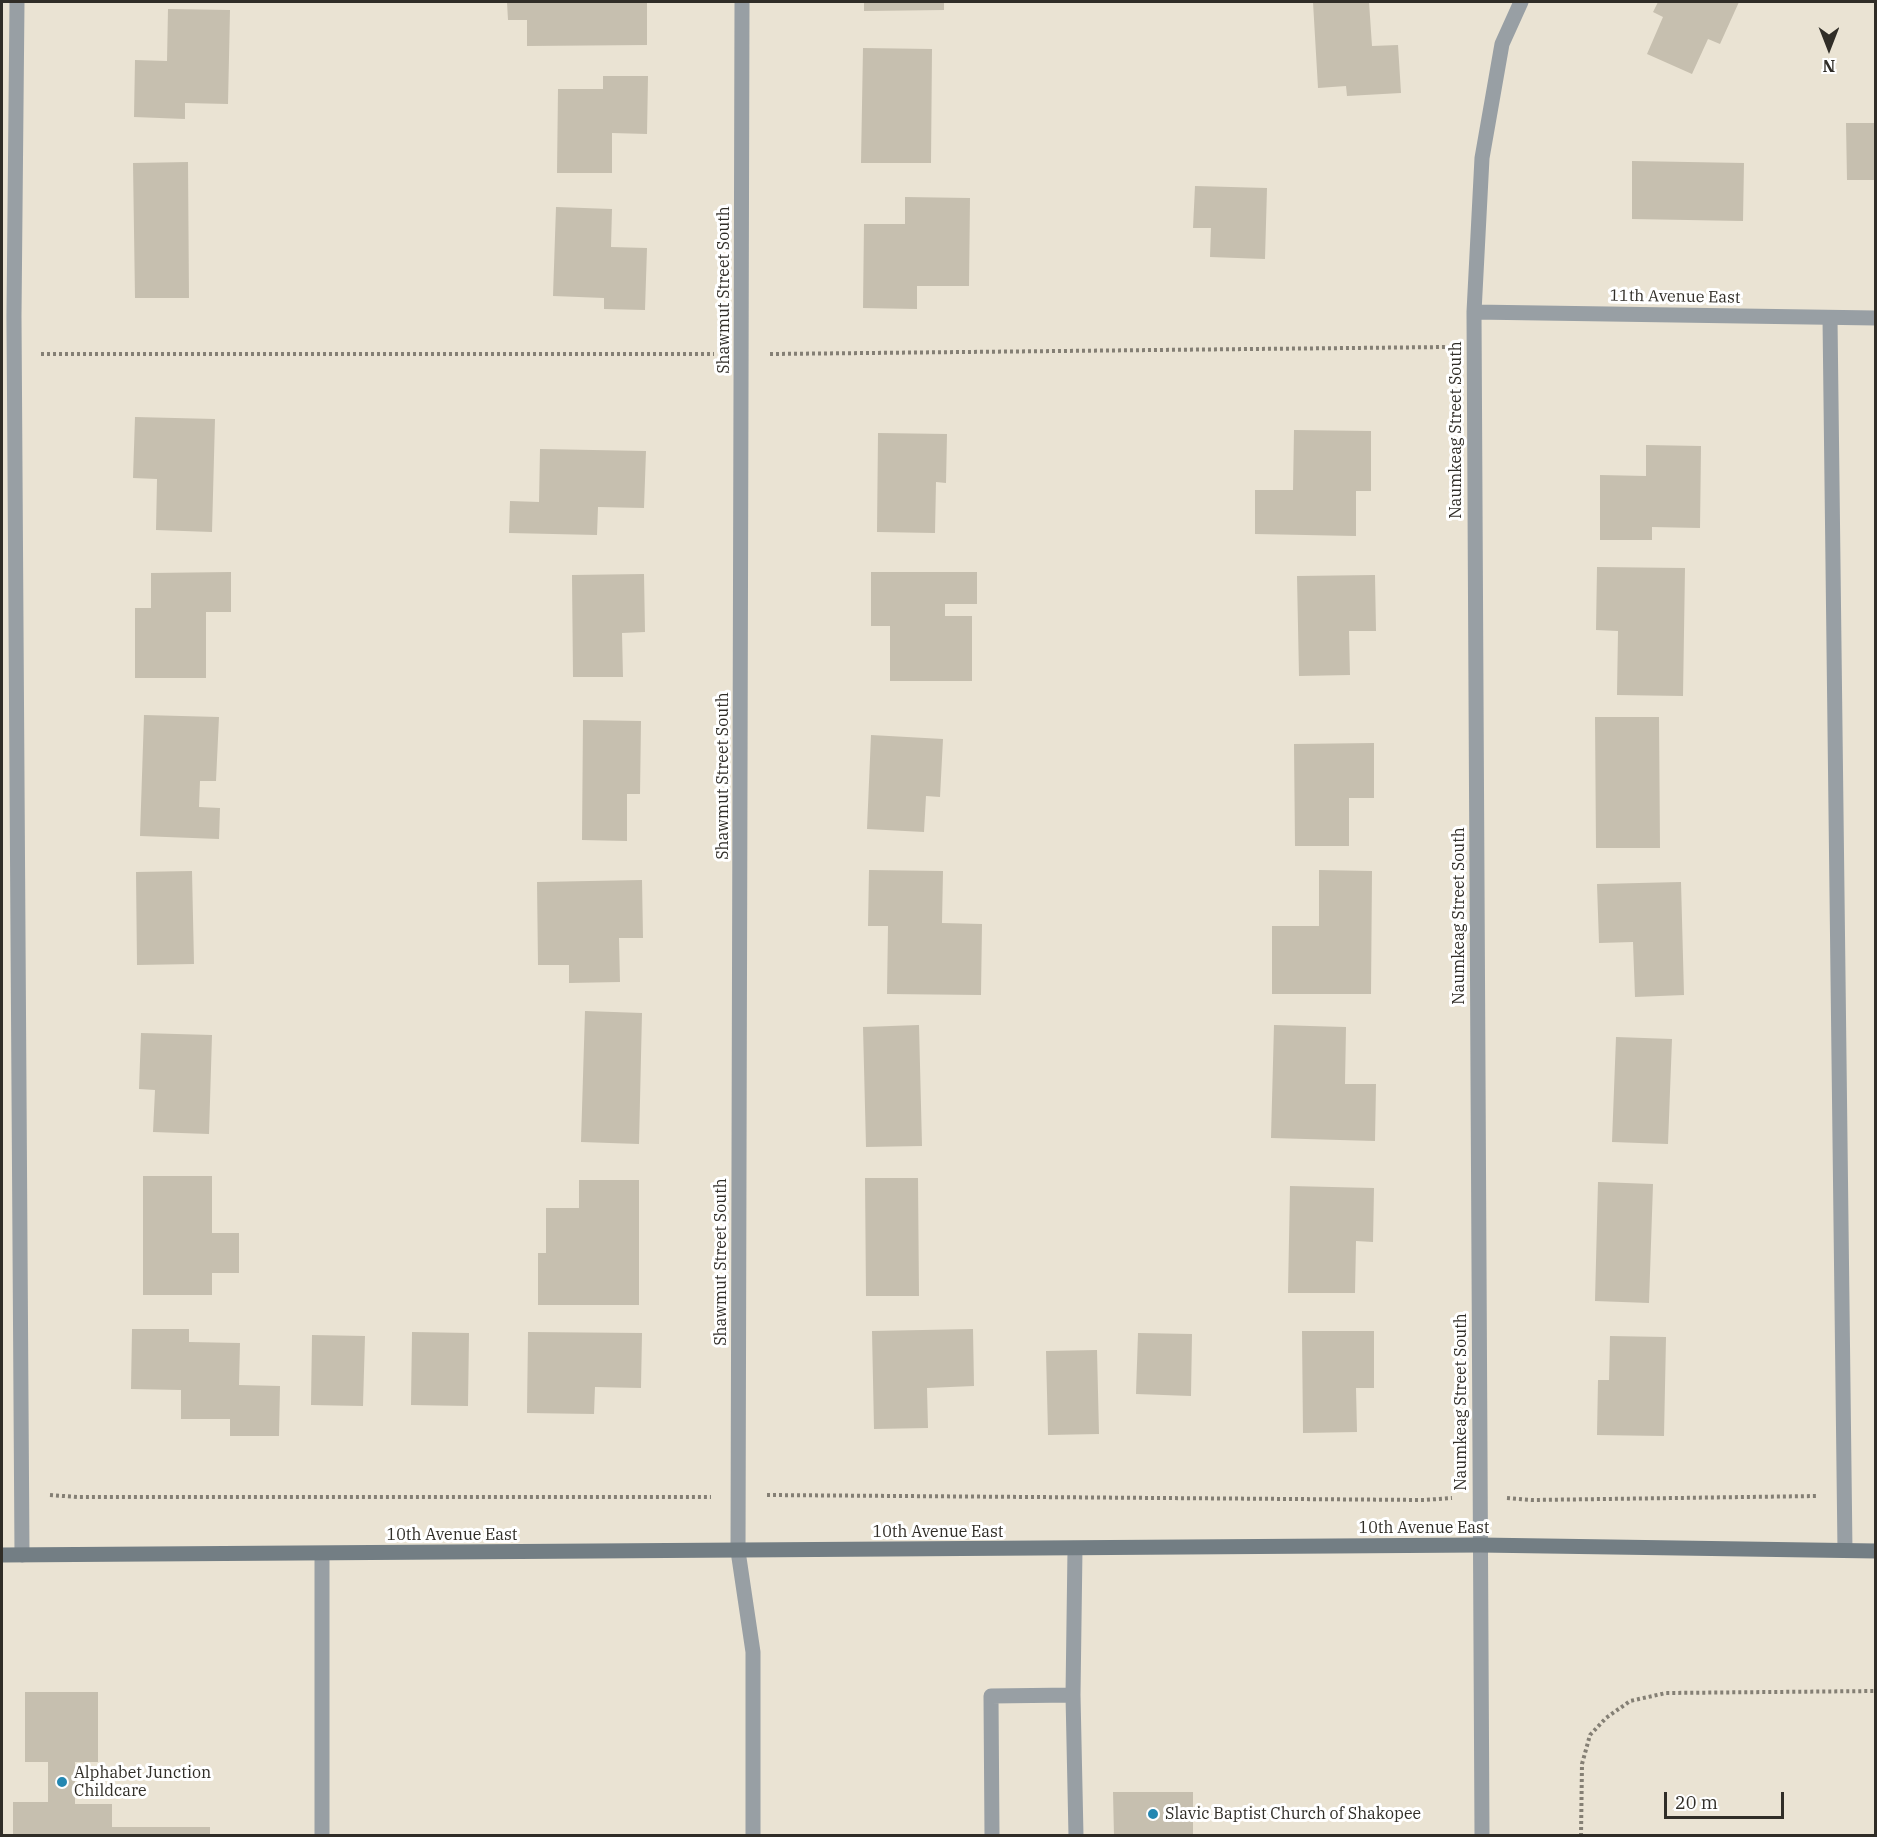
<!DOCTYPE html>
<style>
body{margin:0}
#map{position:relative;width:1877px;height:1837px;overflow:hidden;background:#eae3d3;font-family:"IBM Plex Serif",serif}
canvas{display:block}
.frame{position:absolute;inset:0;border:3px solid #302d27;pointer-events:none}
.north{position:absolute;left:1799px;top:18px;width:60px;height:60px;-webkit-text-stroke:4px #fff;paint-order:stroke;rotate:180deg;font-size:16px;font-weight:700;line-height:24px;text-align:center;color:#302d27}
.north::after{content:'';display:block;margin:auto;width:21px;height:27px;background:#302d27;clip-path:polygon(50% 0,100% 100%,50% 72%,0 100%)}
.scale{position:absolute;left:1664px;top:1792px;width:120px;height:27px;box-sizing:border-box;border:3px solid #302d27;border-top:0;padding-left:8px;font-size:18px;line-height:21px;white-space:nowrap;color:#302d27;-webkit-text-stroke:4px #fff;paint-order:stroke}
</style>
<div id="map">
<canvas width="1877" height="1837"></canvas>
<div class="frame"></div>
<div class="north">N</div>
<div class="scale">20 m</div>
</div>
<script>
const g = document.querySelector('canvas').getContext('2d');
g.lineJoin = 'round';
function paint(path, color) {
  g.fillStyle = color;
  g.fill(path, 'evenodd');
}
function stroke(path, color, width, dash) {
  g.strokeStyle = color;
  g.lineWidth = width;
  g.lineCap = dash ? 'butt' : 'round';
  g.setLineDash(dash || []);
  g.stroke(path);
}
function label(font, color, halo, rows, align = 'center') {
  g.font = font + ' "IBM Plex Serif",serif';
  g.lineWidth = 6;
  g.setLineDash([]);
  g.textBaseline = 'middle';
  g.strokeStyle = halo;
  g.fillStyle = color;
  for (const [text, x, y, turn = 0] of rows) {
    g.save();
    g.translate(x, y);
    g.rotate((+turn || 0) * Math.PI / 180);
    g.textAlign = isNaN(turn) ? turn : align;
    if (halo) g.strokeText(text, 0, 0);
    g.fillText(text, 0, 0);
    g.restore();
  }
}
const building = new Path2D(`
 M507,2H647V45L527,46V20H508Z
 M864,2H944V10L864,11Z
 M1313,2H1369L1372,46L1398,45L1401,93L1347,96L1346,86L1318,88Z
 M1658,2H1739L1720,44L1708,39L1692,74L1647,54L1663,17L1653,12Z
 M168,9L230,10L228,104L185,103V119L134,117L135,60L167,61Z
 M863,48L932,49L931,163H861Z
 M603,76H648L647,134L612,133V173H557L558,89H603Z
 M1846,123H1876V180H1847Z
 M1632,161L1744,163L1743,221L1632,219Z
 M188,162L189,298H135L133,163Z
 M1195,186L1267,188L1265,259L1210,257L1211,228H1193Z
 M905,197L970,198L969,286H917V309L863,308L864,224H905Z
 M556,207L612,209L611,247L647,248L645,310L604,309V298L553,296Z
 M135,417L215,419L212,532L156,530L157,479L133,478Z
 M1294,430L1371,431V491H1356V536L1255,534V490H1293Z
 M878,433L947,434L946,483L936,482L935,533L877,532Z
 M1646,445L1701,446L1700,528L1652,527V540H1600V475L1646,476Z
 M540,449L646,451L644,508L598,507L597,535L509,533L510,501L539,502Z
 M1597,567L1685,568L1683,696L1617,695L1618,631L1596,630Z
 M231,572V612H206V678H135V608H151V573Z
 M871,572H977V604H945V616H972V681H890V626H871Z
 M644,574L645,632L622,633L623,677H573L572,575Z
 M1375,575L1376,631H1349L1350,675L1299,676L1297,576Z
 M144,715L219,717L216,781H200L199,807L220,808L219,839L140,836Z
 M1595,717H1659L1660,848H1596Z
 M583,720L641,721L640,794H627V841L582,840Z
 M871,735L943,739L940,797L926,796L924,832L867,829Z
 M1374,743V798H1349V846H1295L1294,744Z
 M869,870L943,871L942,923L982,924L981,995L887,994L888,926H868Z
 M1319,870L1372,871L1371,994H1272V926H1319Z
 M192,871L194,964L137,965L136,872Z
 M642,880L643,938H619L620,982L569,983V965H538L537,882Z
 M1681,882L1684,995L1635,997L1633,942L1599,943L1597,884Z
 M585,1011L642,1013L639,1144L581,1142Z
 M919,1025L922,1146L866,1147L863,1027Z
 M1274,1025L1346,1027L1345,1084H1376L1375,1141L1271,1138Z
 M141,1033L212,1035L209,1134L153,1132L155,1090L139,1089Z
 M1616,1037L1672,1039L1668,1144L1612,1142Z
 M143,1176H212V1233H239V1273H212V1295H143Z
 M865,1178H918L919,1296H866Z
 M579,1180H639V1305H538V1253H546V1208H579Z
 M1598,1182L1653,1184L1649,1303L1595,1301Z
 M1290,1186L1374,1188L1373,1242L1356,1241L1355,1293H1288Z
 M132,1329H189V1342L240,1343L239,1385L280,1386L279,1436H230V1419H181V1390L131,1389Z
 M973,1329L974,1386L927,1388L928,1428L874,1429L872,1331Z
 M1302,1331H1374V1388H1356L1357,1432L1303,1433Z
 M412,1332L469,1333L468,1406L411,1405Z
 M528,1332L642,1333L641,1388L595,1387L594,1414L527,1413Z
 M1138,1333L1192,1334L1191,1396L1136,1394Z
 M312,1335L365,1336L363,1406L311,1405Z
 M1610,1336L1666,1337L1664,1436L1597,1435L1598,1380H1609Z
 M1097,1350L1099,1434L1048,1435L1046,1351Z
 M25,1692H98V1762H75V1804H112V1827H210V1836H13V1802H48V1762H25Z
 M1113,1792H1193V1836H1114Z`);
const path = new Path2D(`
 M41,354H714
 M770,354L1446,347
 M50,1495L77,1497H711
 M767,1495L1424,1500L1452,1498
 M1507,1498L1532,1500L1818,1496
 M1581,1836L1582,1764L1590,1735L1606,1718L1630,1701L1666,1693L1876,1691`);
const service = new Path2D(`
 M1830,318L1845,1550
 M1075,1549L1073,1695L1076,1836
 M738,1551L753,1652V1836
 M322,1836V1554
 M992,1836L991,1696L1073,1695`);
const minor = new Path2D(`
 M17,2L14,316L22,1555
 M1474,312L1876,318
 M738,1551L742,2
 M1482,1836L1474,312L1482,158L1502,44L1521,2`);
const secondary = new Path2D(`
 M2,1555L1480,1545L1876,1551`);
const markers = [
 [62,1782,6,"#2487b1"],
 [1153,1814,6,"#2487b1"]
];
const streetNames = [
 ["Shawmut Street South",724,290,-90],
 ["11th Avenue East",1675,297,1],
 ["Naumkeag Street South",1456,430,-90],
 ["Shawmut Street South",723,776,-90],
 ["Naumkeag Street South",1459,916,-90],
 ["Shawmut Street South",721,1262,-90],
 ["Naumkeag Street South",1461,1402,-90],
 ["10th Avenue East",1424,1528],
 ["10th Avenue East",938,1532],
 ["10th Avenue East",452,1535]
];
const poiNames = [
 ["Alphabet Junction",74,1773],
 ["Childcare",74,1791],
 ["Slavic Baptist Church of Shakopee",1165,1814]
];
paint(building, '#c6bfaf');
stroke(path, '#847f74', 4, [3, 3]);
stroke(service, '#989fa4', 15);
stroke(minor, '#989fa4', 15);
stroke(secondary, '#737e84', 15);
for (const [x, y, r, color] of markers) {
  const dot = new Path2D();
  dot.arc(x, y, r, 0, 2 * Math.PI);
  g.fillStyle = color;
  g.fill(dot);
  stroke(dot, '#fff', 2);
}
label('16px', '#302d27', '#fff', streetNames);
label('16px', '#302d27', '#fff', poiNames, 'left');
</script>
